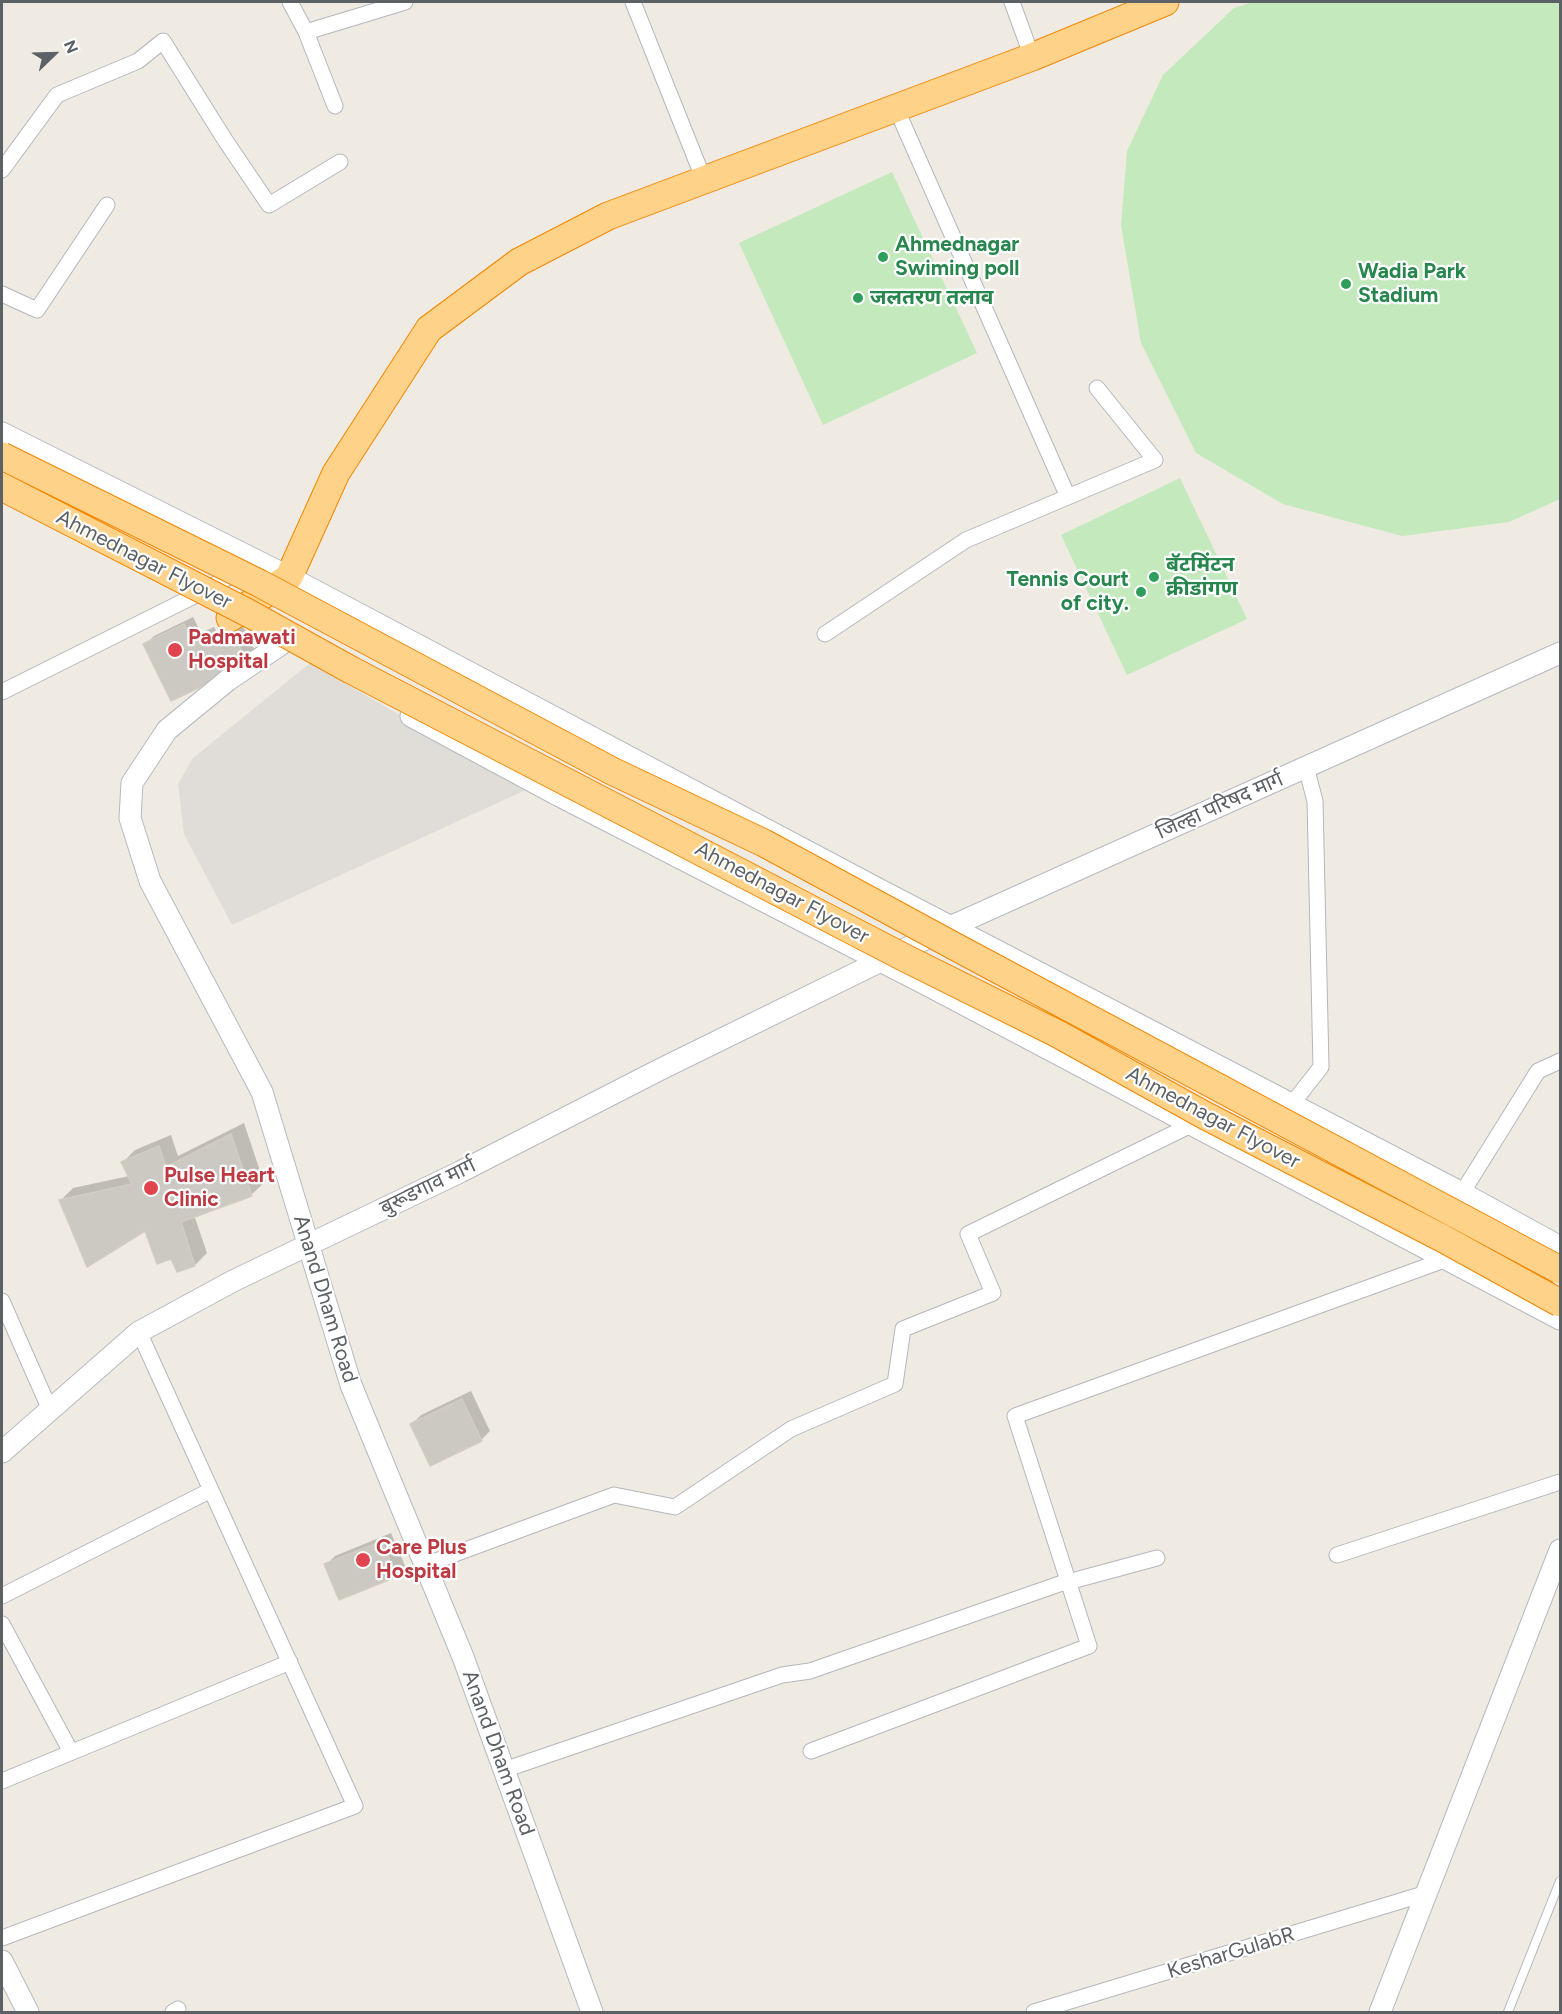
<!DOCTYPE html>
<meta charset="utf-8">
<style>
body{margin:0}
#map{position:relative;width:1562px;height:2014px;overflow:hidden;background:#efebe3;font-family:Figtree,sans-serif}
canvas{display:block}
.frame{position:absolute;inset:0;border:3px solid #5b6165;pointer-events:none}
.north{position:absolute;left:24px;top:24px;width:60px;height:60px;-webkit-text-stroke:4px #fff;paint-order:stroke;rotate:67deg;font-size:16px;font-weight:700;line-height:24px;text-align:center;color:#5b6165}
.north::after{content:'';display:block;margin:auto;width:21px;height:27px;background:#5b6165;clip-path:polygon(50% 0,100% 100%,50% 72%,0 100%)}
</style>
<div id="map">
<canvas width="1562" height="2014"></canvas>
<div class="frame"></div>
<div class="north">N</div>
</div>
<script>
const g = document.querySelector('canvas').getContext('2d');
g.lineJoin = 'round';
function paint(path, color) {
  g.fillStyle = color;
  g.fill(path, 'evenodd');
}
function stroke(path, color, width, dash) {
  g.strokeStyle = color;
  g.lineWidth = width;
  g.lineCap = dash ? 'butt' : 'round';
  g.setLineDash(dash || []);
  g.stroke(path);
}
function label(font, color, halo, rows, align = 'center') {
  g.font = font + ' Figtree,"Noto Sans Devanagari",sans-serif';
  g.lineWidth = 4.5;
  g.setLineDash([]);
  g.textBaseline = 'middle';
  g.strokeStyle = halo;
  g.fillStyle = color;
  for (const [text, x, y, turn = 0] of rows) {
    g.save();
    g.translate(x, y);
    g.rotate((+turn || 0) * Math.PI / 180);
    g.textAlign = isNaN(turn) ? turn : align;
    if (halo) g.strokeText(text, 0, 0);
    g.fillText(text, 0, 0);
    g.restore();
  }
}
const industrial = new Path2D(`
 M310,663L528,789L232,925L184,834L178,784L193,758Z`);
const green = new Path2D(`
 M1252,2H1560V499L1509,522L1402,536L1283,504L1196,453L1141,343L1121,225L1127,151L1163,75L1234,8Z
 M892,172L977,353L823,425L739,243Z
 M1180,478L1247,619L1127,675L1061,535Z`);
const shadow = new Path2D(`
 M193,617L201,633L214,627L219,636L242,624L256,653L247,662L145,645L154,636Z
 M244,1123L264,1183L251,1195L194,1215L207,1253L195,1265L171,1258L146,1229L61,1200L73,1188L129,1176L123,1162L135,1150L171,1135L178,1156Z
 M471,1391L490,1431L481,1440L412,1424L421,1415Z
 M391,1533L405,1566L396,1575L340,1598L326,1565L335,1556Z`);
const building = new Path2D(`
 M184,624L192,641L205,635L209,644L232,632L248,664L171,701L143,644Z
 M231,1134L252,1196L181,1222L195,1266L177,1272L171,1259L157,1264L145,1231L87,1267L59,1200L132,1184L121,1162L159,1146L166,1167Z
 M462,1399L482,1441L430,1466L410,1424Z
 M382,1541L396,1577L339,1600L324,1564Z`);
const lane = new Path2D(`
 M1508,2012L1560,1881`);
const street = new Path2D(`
 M290,2L306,32L335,106
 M633,2L704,180
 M1012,2L1032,57
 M306,32L405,2
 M896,108L1068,497
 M2,170L57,95L138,61L163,41L225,140L269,205L340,162
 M2,294L37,310L107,205
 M825,634L966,540L1155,460L1097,388
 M2,692L192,597L240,571
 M1292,1104L1321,1067L1315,801L1306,767
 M1462,1193L1538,1071L1560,1061
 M2,1301L50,1410
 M1337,1555L1560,1482
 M425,1565L614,1495L675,1507L791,1429L895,1384L903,1329L993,1293L968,1234L1191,1125
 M2,1596L211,1490
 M2,1624L71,1752
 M811,1751L1089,1646L1015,1416L1447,1259
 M504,1770L782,1675L810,1671L1068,1581V1582L1157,1558
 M2,1781L290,1662
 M2,1938L355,1806L139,1332
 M173,2012L178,2009
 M1034,2012L1427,1893`);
const secondary = new Path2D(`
 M2,433L289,577L882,891L1462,1193L1560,1247
 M280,645L228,680L167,730L132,783L130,818L150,881L262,1092L351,1385L463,1657L592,2012
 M411,716L556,794L931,987L1560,1319
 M2,1452L139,1332L233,1281L460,1172L661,1069L952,926L1560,653
 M2,1961L28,2012
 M1380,2012L1560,1550`);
const highway = new Path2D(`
 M230,618L289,577L336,473L429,329L519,262L608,216L1032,57L1165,2`);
const highwayBridge = new Path2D(`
 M2,456L259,583L612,771L764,843L954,946L1560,1270
 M2,487L250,614L351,670L905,958L1058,1034L1204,1115L1442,1238L1560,1303`);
const markers = [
 [883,257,6,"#2e9e5b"],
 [1346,284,6,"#2e9e5b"],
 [858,298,6,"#2e9e5b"],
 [1154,577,6,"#2e9e5b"],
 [1141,592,6,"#2e9e5b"],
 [175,650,8,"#e0444e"],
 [151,1188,8,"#e0444e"],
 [363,1560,8,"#e0444e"]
];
const leisureNames = [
 ["Ahmednagar",895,245],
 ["Swiming poll",895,269],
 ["Wadia Park",1358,272],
 ["Stadium",1358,296],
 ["जलतरण तलाव",870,298],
 ["बॅटमिंटन",1166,565],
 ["क्रीडांगण",1166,589],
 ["Tennis Court",1129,580,"right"],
 ["of city.",1129,604,"right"]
];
const streetNames = [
 ["Ahmednagar Flyover",144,560,27],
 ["जिल्हा परिषद मार्ग",1220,806,-24],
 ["Ahmednagar Flyover",782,893,28],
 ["Ahmednagar Flyover",1213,1118,28],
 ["बुरूडगाव मार्ग",428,1187,-26],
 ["Anand Dham Road",325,1299,73],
 ["Anand Dham Road",498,1753,70],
 ["KesharGulabR",1231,1953,-17]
];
const healthNames = [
 ["Padmawati",188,638],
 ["Hospital",188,662],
 ["Pulse Heart",164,1176],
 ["Clinic",164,1200],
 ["Care Plus",376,1548],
 ["Hospital",376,1572]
];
paint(industrial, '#e0ddd8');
paint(green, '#c3e9bd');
paint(shadow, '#0003');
paint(building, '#ccc8c2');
stroke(building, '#d4ccc1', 1.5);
stroke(lane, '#b4b7bb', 10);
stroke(street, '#b4b7bb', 17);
stroke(secondary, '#b5babf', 23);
stroke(highway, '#f28700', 29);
stroke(lane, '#fff', 8);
stroke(street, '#fff', 15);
stroke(secondary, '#fff', 21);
stroke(highway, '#ffd28a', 27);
stroke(highwayBridge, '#f28700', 29, []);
stroke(highwayBridge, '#ffd28a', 27);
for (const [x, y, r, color] of markers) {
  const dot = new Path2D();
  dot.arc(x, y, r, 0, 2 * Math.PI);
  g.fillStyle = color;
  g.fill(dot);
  stroke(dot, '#fff', 2);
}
label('bold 21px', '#27864d', '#fff', leisureNames, 'left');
label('21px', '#5b6165', '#fff', streetNames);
label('bold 21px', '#be3a42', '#fff', healthNames, 'left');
</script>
